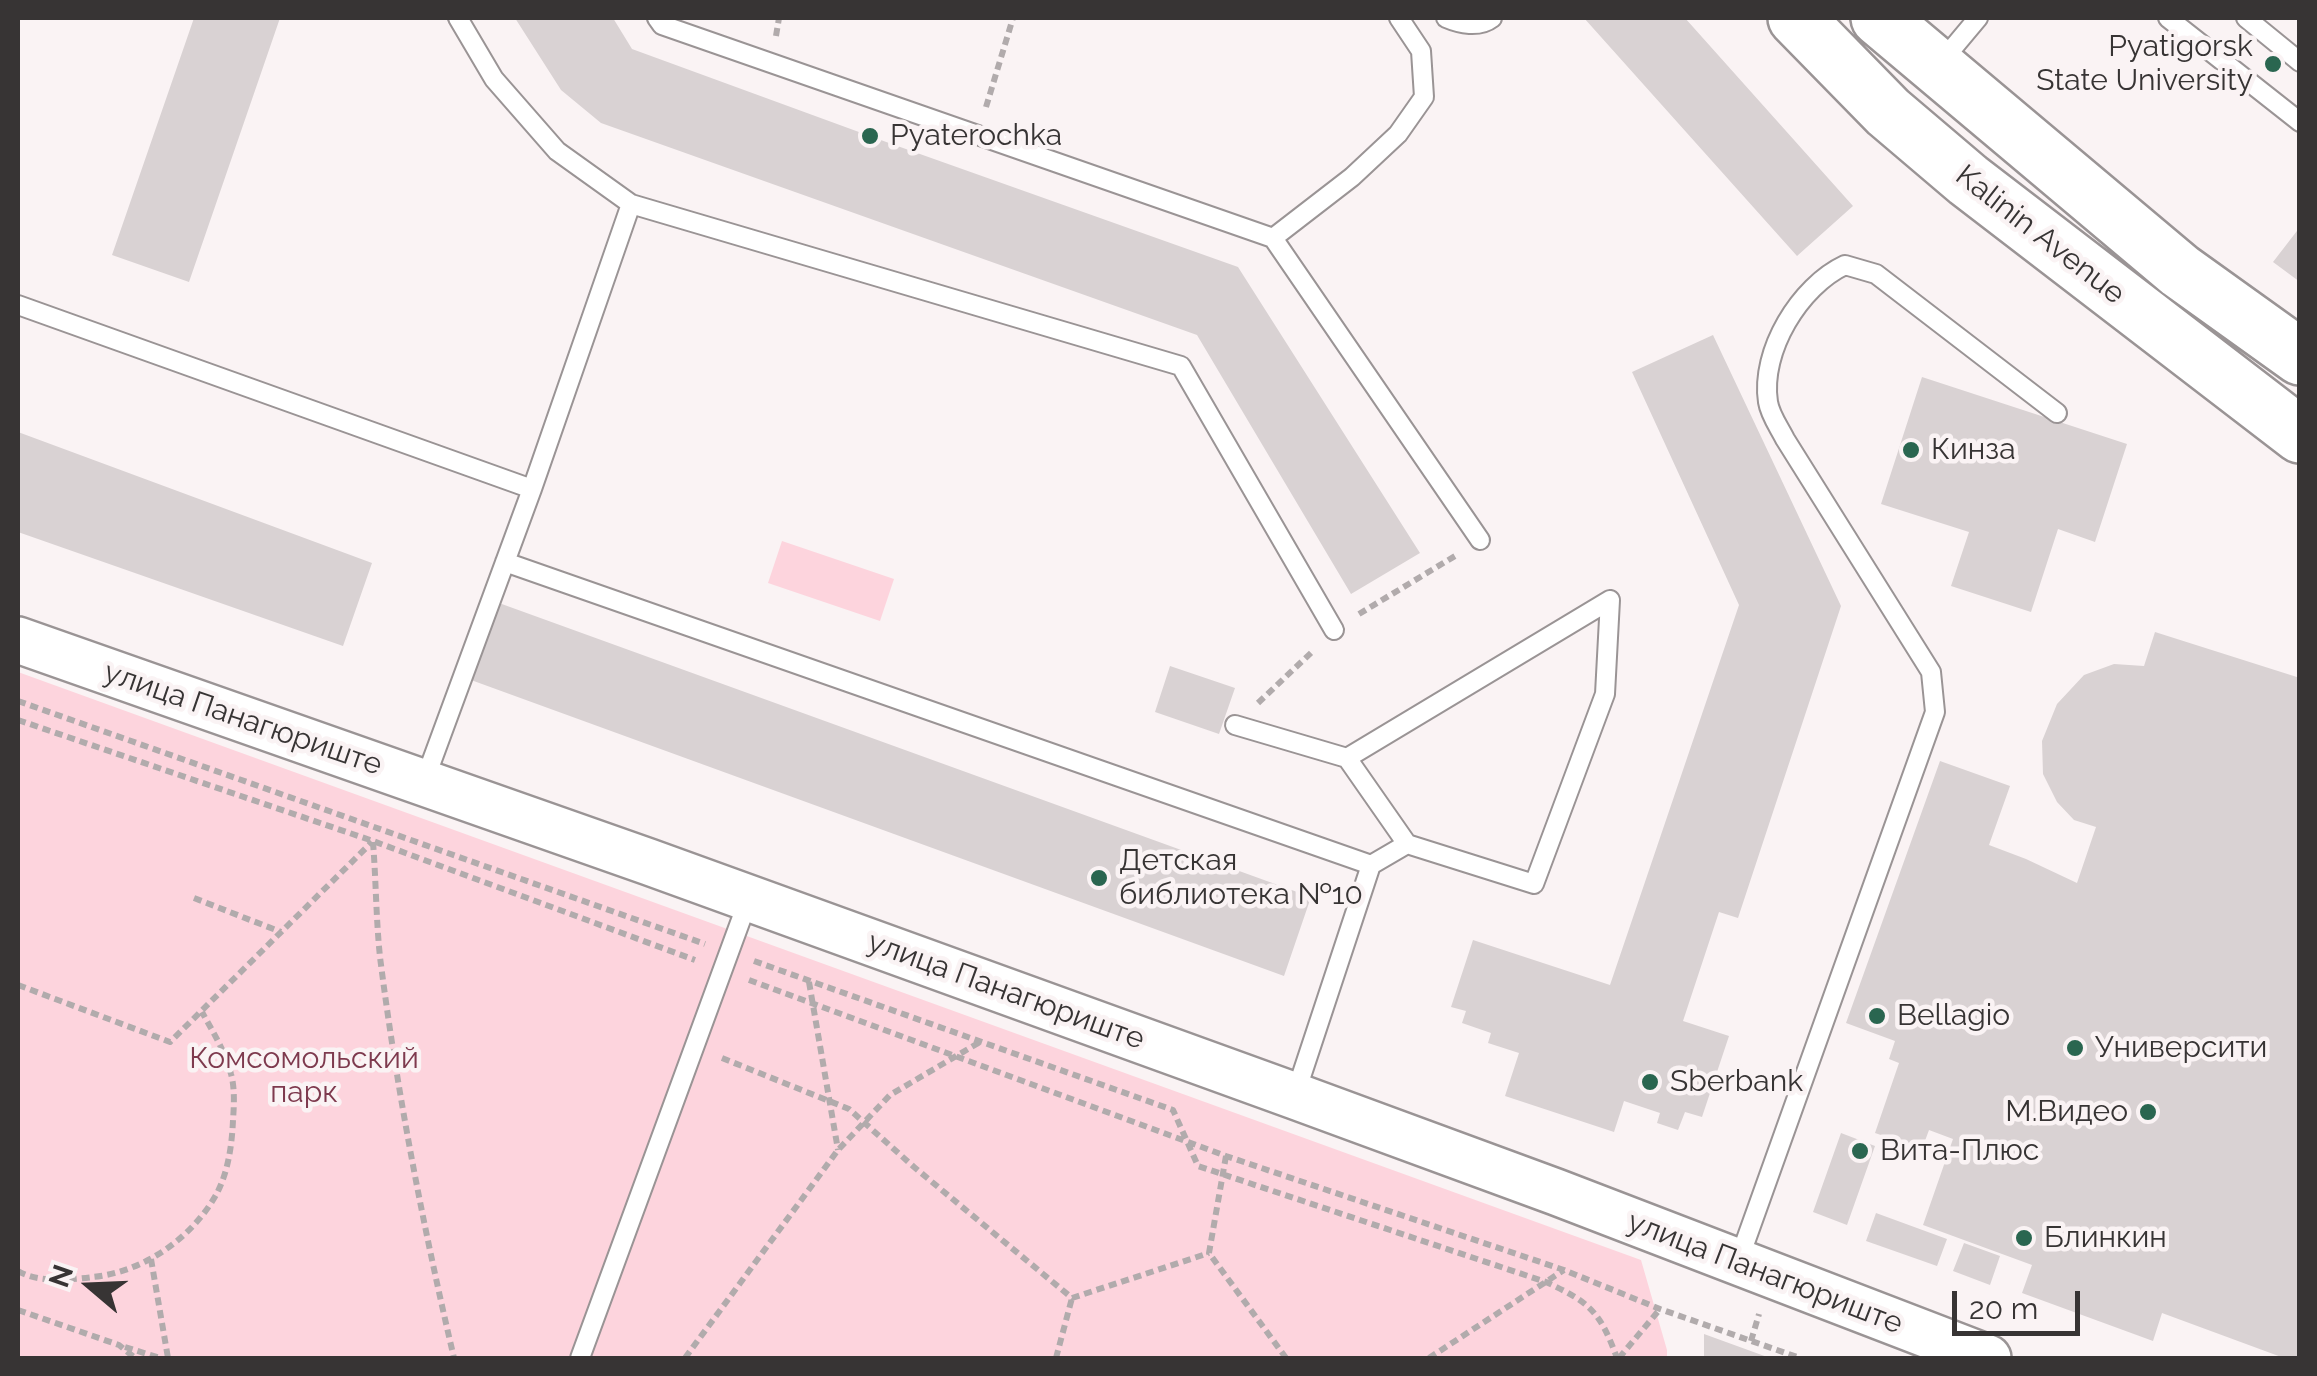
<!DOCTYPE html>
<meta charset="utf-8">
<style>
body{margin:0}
#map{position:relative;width:2317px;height:1376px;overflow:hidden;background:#faf3f4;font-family:Raleway,sans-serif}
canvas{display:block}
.frame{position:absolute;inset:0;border:20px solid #373434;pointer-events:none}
.north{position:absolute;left:40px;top:1236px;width:100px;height:100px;-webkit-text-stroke:8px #faf3f4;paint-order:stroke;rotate:289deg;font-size:28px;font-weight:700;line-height:40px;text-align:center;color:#373434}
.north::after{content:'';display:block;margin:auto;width:35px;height:45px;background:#373434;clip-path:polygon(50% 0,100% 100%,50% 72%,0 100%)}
.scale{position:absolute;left:1952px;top:1291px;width:128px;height:45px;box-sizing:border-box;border:5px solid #373434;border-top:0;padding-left:12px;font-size:30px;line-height:35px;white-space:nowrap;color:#373434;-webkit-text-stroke:8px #faf3f4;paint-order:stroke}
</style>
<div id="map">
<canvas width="2317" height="1376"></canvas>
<div class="frame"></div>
<div class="north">N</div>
<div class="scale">20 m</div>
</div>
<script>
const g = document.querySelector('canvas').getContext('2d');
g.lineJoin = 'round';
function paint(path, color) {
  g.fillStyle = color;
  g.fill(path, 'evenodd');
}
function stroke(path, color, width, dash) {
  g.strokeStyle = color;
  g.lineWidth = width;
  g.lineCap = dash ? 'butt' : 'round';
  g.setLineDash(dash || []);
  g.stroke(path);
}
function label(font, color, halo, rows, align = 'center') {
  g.font = font + ' Raleway,sans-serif';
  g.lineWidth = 9;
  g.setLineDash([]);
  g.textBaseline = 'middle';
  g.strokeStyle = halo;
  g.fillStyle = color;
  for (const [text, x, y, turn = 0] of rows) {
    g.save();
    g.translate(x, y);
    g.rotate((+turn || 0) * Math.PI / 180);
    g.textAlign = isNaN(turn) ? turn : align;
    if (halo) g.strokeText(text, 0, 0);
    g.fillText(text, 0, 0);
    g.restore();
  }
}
const green = new Path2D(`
 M782,541L894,579L880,621L768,583Z
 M18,672L1641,1260L1667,1350V1358H18Z`);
const building = new Path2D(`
 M194,18H280L189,282L112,255Z
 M515,18H613L632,49L889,143L1238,267L1420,553L1351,594L1197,335L601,123L561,90Z
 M1584,18H1685L1853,206L1797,256Z
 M2300,227V282L2273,262Z
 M1713,335L1841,606L1738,918L1719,912L1683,1021L1729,1036L1702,1117L1685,1112L1678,1130L1657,1123L1660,1113L1624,1101L1614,1132L1505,1096L1519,1053L1488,1043L1491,1033L1462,1023L1466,1011L1451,1007L1473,940L1610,985L1739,605L1632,372Z
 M1922,377L2127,444L2095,542L2058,529L2031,612L1951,586L1969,532L1881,504Z
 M18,432L372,563L343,646L18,532Z
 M499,603L1311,897L1284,976L471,680Z
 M2155,632L2300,678V1358H2284L2162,1313L2153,1341L2022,1293L2032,1265L1923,1225L1953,1139L1929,1130L1922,1149L1875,1133L1899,1063L1889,1059L1895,1041L1846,1023L1940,761L2010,786L1989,845L2026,859L2077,883L2096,827L2074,820L2057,802L2043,774L2042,741L2057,704L2084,675L2114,664L2144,666Z
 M1170,666L1235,688L1219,734L1155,712Z
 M1841,1133L1875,1146L1847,1225L1813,1212Z
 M1876,1213L1947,1239L1937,1266L1866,1241Z
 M1964,1243L2000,1256L1990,1285L1953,1271Z
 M1704,1334L1770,1358H1704Z`);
const path = new Path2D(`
 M776,36L779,18
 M986,107L1013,18
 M1359,614L1455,556
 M18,701L705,944
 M1258,703L1314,650
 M18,720L373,841L695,960
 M373,842C376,880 376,919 380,957C397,1092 423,1226 454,1358
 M194,898L281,932
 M754,961L1173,1110L1198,1166L1546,1282C1591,1303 1600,1312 1617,1358
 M749,980L1226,1156L1564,1270L1660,1309L1800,1358
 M809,982L838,1150
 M18,985L170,1042L372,842
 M722,1058L849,1109L914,1167L1072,1298L1209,1253
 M1226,1156L1209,1253L1286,1358
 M151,1259L168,1358
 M18,1271C38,1283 70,1280 93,1277C143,1272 191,1239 216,1195C228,1173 232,1145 233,1120C234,1106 235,1088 231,1074C225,1051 213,1032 202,1012
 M18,1310L119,1345L135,1358
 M1751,1341L1759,1314
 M125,1347L160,1358
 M685,1358L838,1150L890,1095L980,1042
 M1056,1358L1072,1298
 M1429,1358L1564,1270
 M1619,1358L1660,1309`);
const service = new Path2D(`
 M458,18L494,79L557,151L631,204L1181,366L1334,630
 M657,18L662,25L1273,238L1352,177L1398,134L1424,97L1421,51L1399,18
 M1446,18C1460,24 1479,28 1492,18
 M2168,18L2300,122
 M2246,18L2300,62
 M1942,61L1978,18
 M1273,238L1480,540
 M18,305L532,489
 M505,562L1371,865L1295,1095
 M1235,725L1347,758
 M424,782L532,489L631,204
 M1407,844L1534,884L1605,694L1610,600
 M1371,865L1407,844L1347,758L1610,600
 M1738,1262L1935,712L1931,672L1785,439C1779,427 1770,415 1768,402C1760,351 1800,286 1845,265L1876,274L2057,413
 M580,1358L749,898`);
const tertiary = new Path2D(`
 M18,640L649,862L1295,1096L1556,1192L1988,1358`);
const primary = new Path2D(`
 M1796,18L1888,112L1968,180L2300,435
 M1879,18L2180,271L2300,357`);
const markers = [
 [2273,64,10,"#2a6650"],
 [870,136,10,"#2a6650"],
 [1911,450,10,"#2a6650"],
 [1099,878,10,"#2a6650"],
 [1877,1016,10,"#2a6650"],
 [2075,1048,10,"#2a6650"],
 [1650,1082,10,"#2a6650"],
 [2148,1112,10,"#2a6650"],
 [1860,1151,10,"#2a6650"],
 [2024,1238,10,"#2a6650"]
];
const poiNames = [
 ["Pyatigorsk",2253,47,"right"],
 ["State University",2253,81,"right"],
 ["Pyaterochka",890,136],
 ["Кинза",1931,450],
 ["Детская",1119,861],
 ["библиотека №10",1119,895],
 ["Bellagio",1897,1016],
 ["Университи",2095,1048],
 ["Sberbank",1670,1082],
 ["М.Видео",2128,1112,"right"],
 ["Вита-Плюс",1880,1151],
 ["Блинкин",2044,1238]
];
const streetNames = [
 ["Kalinin Avenue",2040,235,38],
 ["улица Панагюриште",243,719,19],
 ["улица Панагюриште",1006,991,20],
 ["улица Панагюриште",1765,1273,21]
];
const parkNames = [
 ["Комсомольский",304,1059],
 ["парк",304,1093]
];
paint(green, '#fdd4dd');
paint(building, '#d9d2d3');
stroke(service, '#9a9495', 22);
stroke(tertiary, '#9a9495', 50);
stroke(primary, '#9a9495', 60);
stroke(path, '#b1abac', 6, [8, 5]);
stroke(service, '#fff', 18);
stroke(tertiary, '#fff', 45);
stroke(primary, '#fff', 55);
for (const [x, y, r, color] of markers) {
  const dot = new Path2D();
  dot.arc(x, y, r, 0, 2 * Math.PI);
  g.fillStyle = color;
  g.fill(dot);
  stroke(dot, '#faf3f4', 4);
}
label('30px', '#373434', '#faf3f4', poiNames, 'left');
label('30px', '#373434', '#faf3f4', streetNames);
label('30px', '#7e3a4e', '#faf3f4', parkNames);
</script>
